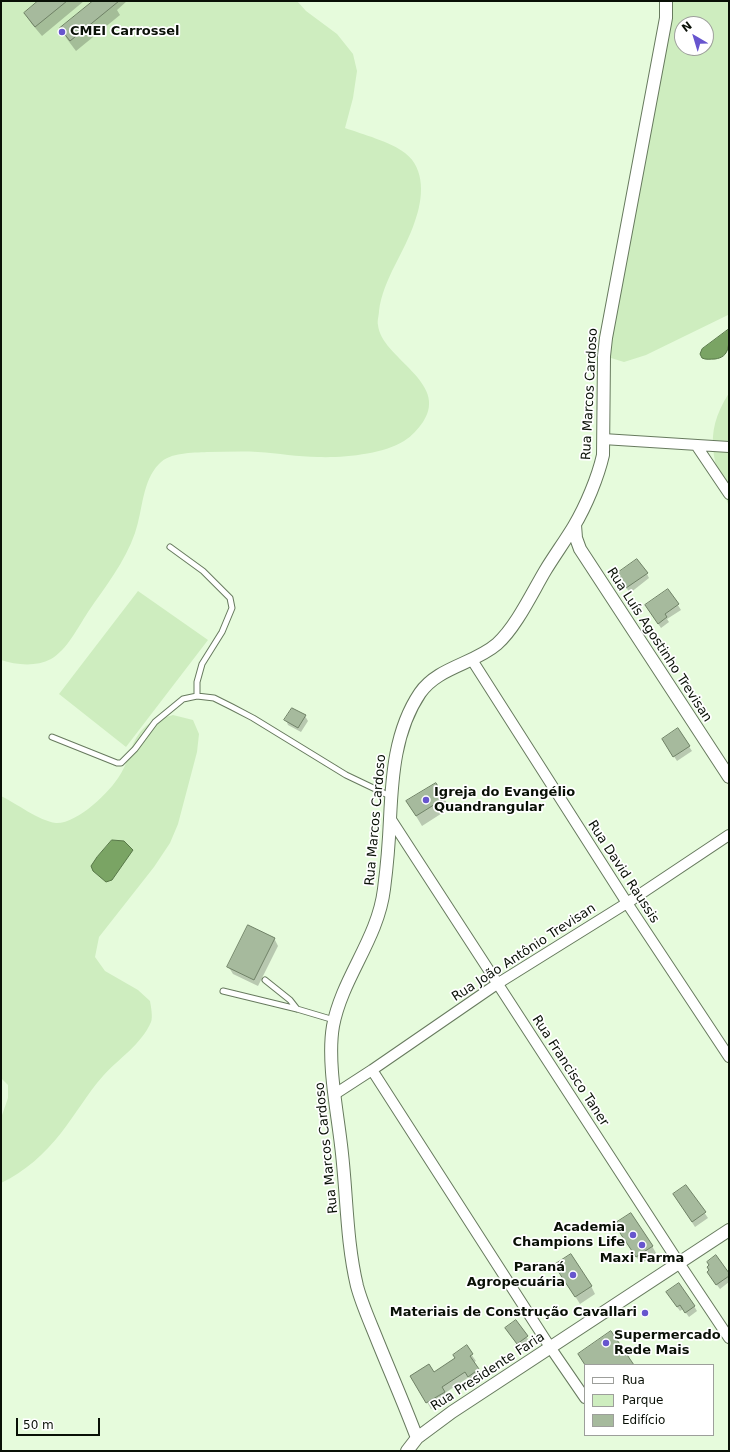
<!DOCTYPE html>
<meta charset="utf-8">
<style>
body{margin:0}
#map{position:relative;width:730px;height:1452px;overflow:hidden;background:#e6fbdc;font-family:"DejaVu Sans",sans-serif}
canvas{display:block}
.frame{position:absolute;inset:0;border:2px solid #091006;pointer-events:none}
.legend{position:absolute;left:584px;top:1364px;width:130px;height:72px;box-sizing:border-box;background:#fff;border:1px solid #9d9f9b;margin:0;padding:5px 7px;list-style:none;font-size:12px;color:#091006}
.legend li{display:flex;align-items:center;gap:8px;height:20px}
.legend b{width:20px;border:1px solid #9d9f9b}
.north{position:absolute;left:674px;top:16px;width:40px;height:40px;box-sizing:border-box;background:#fff;border:1px solid #9d9f9b;border-radius:50%;rotate:322deg;font-size:11px;font-weight:700;line-height:16px;text-align:center;color:#091006}
.north::after{content:'';display:block;margin:auto;width:14px;height:18px;background:#6755ce;clip-path:polygon(50% 0,100% 100%,50% 72%,0 100%)}
.scale{position:absolute;left:16px;top:1418px;width:84px;height:18px;box-sizing:border-box;border:2px solid #091006;border-top:0;padding-left:5px;font-size:12px;line-height:14px;white-space:nowrap;color:#091006;-webkit-text-stroke:3px #fff;paint-order:stroke}
</style>
<div id="map">
<canvas width="730" height="1452"></canvas>
<div class="frame"></div>
<ul class="legend">
<li><b style="height:5px;background:#fff"></b>Rua</li>
<li><b style="height:11px;background:#ceedbf"></b>Parque</li>
<li><b style="height:11px;background:#a6ba9d"></b>Edifício</li>
</ul>
<div class="north">N</div>
<div class="scale">50 m</div>
</div>
<script>
const g = document.querySelector('canvas').getContext('2d');
g.lineJoin = 'round';
function paint(path, color) {
  g.fillStyle = color;
  g.fill(path, 'evenodd');
}
function stroke(path, color, width, dash) {
  g.strokeStyle = color;
  g.lineWidth = width;
  g.lineCap = dash ? 'butt' : 'round';
  g.setLineDash(dash || []);
  g.stroke(path);
}
function label(font, color, halo, rows, align = 'center') {
  g.font = font + ' "DejaVu Sans",sans-serif';
  g.lineWidth = 3.5;
  g.setLineDash([]);
  g.textBaseline = 'middle';
  g.strokeStyle = halo;
  g.fillStyle = color;
  for (const [text, x, y, turn = 0] of rows) {
    g.save();
    g.translate(x, y);
    g.rotate((+turn || 0) * Math.PI / 180);
    g.textAlign = isNaN(turn) ? turn : align;
    if (halo) g.strokeText(text, 0, 0);
    g.fillText(text, 0, 0);
    g.restore();
  }
}
const green = new Path2D(`
 M1,1H297L306,11L337,34L353,54L357,71L353,98L345,128C362,134 391,142 405,153C426,169 423,199 415,221C405,252 383,279 379,311C379,315 377,321 378,325C381,358 450,382 423,422C418,429 412,436 404,441C384,454 343,458 318,457C298,457 278,453 258,452C241,451 224,452 207,452C192,453 170,452 159,464C142,481 143,510 135,533C125,562 105,587 88,612C78,627 67,650 51,659C36,667 16,665 1,660Z
 M663,1H729V316L728,315L646,355L624,362L611,358L605,351L602,337L603,318L659,72ZM682,24H706V48H682Z
 M729,393V507C715,462 701,437 729,393Z
 M138,591L208,640L126,747L59,694Z
 M173,715L193,720L199,734L197,752L178,824L170,843L154,867L99,937L95,957L105,971L138,990L150,1001C151,1007 153,1017 151,1022C141,1045 119,1058 103,1076C87,1094 76,1114 61,1133C45,1153 25,1172 1,1183V1118L8,1098V1085L1,1078V796C16,803 39,821 56,823C77,824 110,792 120,775C130,760 129,744 143,729C150,721 162,718 173,715Z`);
const water = new Path2D(`
 M729,329C729,345 730,357 715,359C710,359 706,360 702,358L700,354L702,349Z
 M112,840L124,841L133,850L112,880L106,882L93,871L91,866L97,857Z`);
const shadow = new Path2D(`
 M40,1H84L42,36L31,23L25,13Z
 M94,1H127L117,10L120,15L76,51L67,39L61,29Z
 M647,574L649,578L630,593L620,579Z
 M668,590L681,610L667,619L669,622L661,628L649,610Z
 M305,716L308,721L301,732L288,725L286,720Z
 M678,730L692,751L677,761L666,744Z
 M435,784L450,808L422,826L413,811Z
 M274,938L278,946L258,986L233,974L228,966Z
 M686,1186L708,1218L695,1227L684,1210Z
 M620,1232L652,1246L656,1253L641,1264Z
 M710,1271L729,1275V1282L720,1289L711,1277Z
 M560,1272L591,1286L595,1294L580,1304Z
 M670,1297L694,1306L697,1311L689,1317L683,1309L680,1311Z
 M516,1322L530,1342L520,1348L509,1333Z
 M466,1347L476,1361L473,1363L482,1376L472,1382L469,1377L445,1393L448,1399L431,1409L412,1376L433,1374L456,1358Z`);
const building = new Path2D(`
 M38,1H67L35,27L24,13Z
 M93,1H119L70,41L60,28Z
 M637,559L648,573L626,588L616,574Z
 M668,589L679,604L665,614L667,617L658,624L645,605Z
 M292,708L306,715L298,728L284,720Z
 M678,728L690,746L673,757L662,739Z
 M436,783L445,798L416,816L406,801Z
 M248,925L275,938L254,980L227,967Z
 M686,1185L706,1212L692,1222L673,1194Z
 M631,1213L653,1246L636,1257L614,1224Z
 M571,1254L592,1286L575,1297L554,1265Z
 M716,1255L729,1273V1276L716,1285L707,1272L709,1270L707,1267L709,1265L707,1262Z
 M679,1283L695,1306L685,1313L680,1305L677,1307L666,1292Z
 M516,1320L528,1336L517,1344L505,1328Z
 M611,1331L634,1365H585L578,1354Z
 M467,1345L473,1354L470,1356L479,1369L468,1377L465,1372L442,1387L445,1392L426,1403L410,1376L429,1364L434,1372L455,1358L453,1355Z`);
const service = new Path2D(`
 M170,547L203,571L230,598L232,608L222,632L202,664L197,682V696
 M52,737L117,763H121L135,749L155,722L183,699L197,696L214,698L232,707L253,718L346,775L390,796
 M265,980L290,1000L297,1009
 M223,991L297,1009L334,1020`);
const minor = new Path2D(`
 M603,439L729,447
 M696,445L729,494
 M472,660L627,903L729,1057
 M390,818L679,1263L729,1338
 M372,1070L550,1347L585,1398
 M335,1094L372,1070L497,984L627,903L729,835`);
const tertiary = new Path2D(`
 M575,525L576,538L580,549L729,777
 M417,1438C405,1406 391,1374 378,1342C371,1324 362,1305 357,1286C346,1240 347,1192 341,1145C337,1110 327,1061 333,1026C342,978 378,939 384,889C387,866 389,842 390,819C392,776 395,730 420,693C438,667 474,664 497,644C516,627 532,593 545,571C554,556 565,541 574,526C586,506 598,477 603,455L604,356L606,338L666,18V1
 M407,1451L417,1438L452,1412L729,1230`);
const markers = [
 [62,32,4,"#6755ce"],
 [426,800,4,"#6755ce"],
 [633,1235,4,"#6755ce"],
 [642,1245,4,"#6755ce"],
 [573,1275,4,"#6755ce"],
 [645,1313,4,"#6755ce"],
 [606,1343,4,"#6755ce"]
];
const poiNames = [
 ["CMEI Carrossel",70,32],
 ["Igreja do Evangélio",434,793],
 ["Quandrangular",434,808],
 ["Academia",625,1228,"right"],
 ["Champions Life",625,1243,"right"],
 ["Maxi Farma",642,1259,"center"],
 ["Paraná",565,1268,"right"],
 ["Agropecuária",565,1283,"right"],
 ["Materiais de Construção Cavallari",637,1313,"right"],
 ["Supermercado",614,1336],
 ["Rede Mais",614,1351]
];
const streetNames = [
 ["Rua Marcos Cardoso",590,394,-87],
 ["Rua Luís Agostinho Trevisan",659,645,57],
 ["Rua Marcos Cardoso",376,820,-85],
 ["Rua David Raussis",623,872,57],
 ["Rua João Antônio Trevisan",524,953,-33],
 ["Rua Francisco Taner",570,1071,57],
 ["Rua Marcos Cardoso",327,1148,-96],
 ["Rua Presidente Faria",488,1372,-33]
];
paint(green, '#ceedbf');
paint(water, '#7aa464');
stroke(water, '#587848', 1);
paint(shadow, '#0003');
paint(building, '#a6ba9d');
stroke(building, '#6f8166', 1);
stroke(service, '#677a5e', 7);
stroke(minor, '#677a5e', 12);
stroke(tertiary, '#677a5e', 14);
stroke(service, '#fff', 5);
stroke(minor, '#fff', 10);
stroke(tertiary, '#fff', 12);
for (const [x, y, r, color] of markers) {
  const dot = new Path2D();
  dot.arc(x, y, r, 0, 2 * Math.PI);
  g.fillStyle = color;
  g.fill(dot);
  stroke(dot, '#fff', 1.5);
}
label('bold 13px', '#091006', '#fff', poiNames, 'left');
label('13px', '#091006', '#fff', streetNames);
</script>
